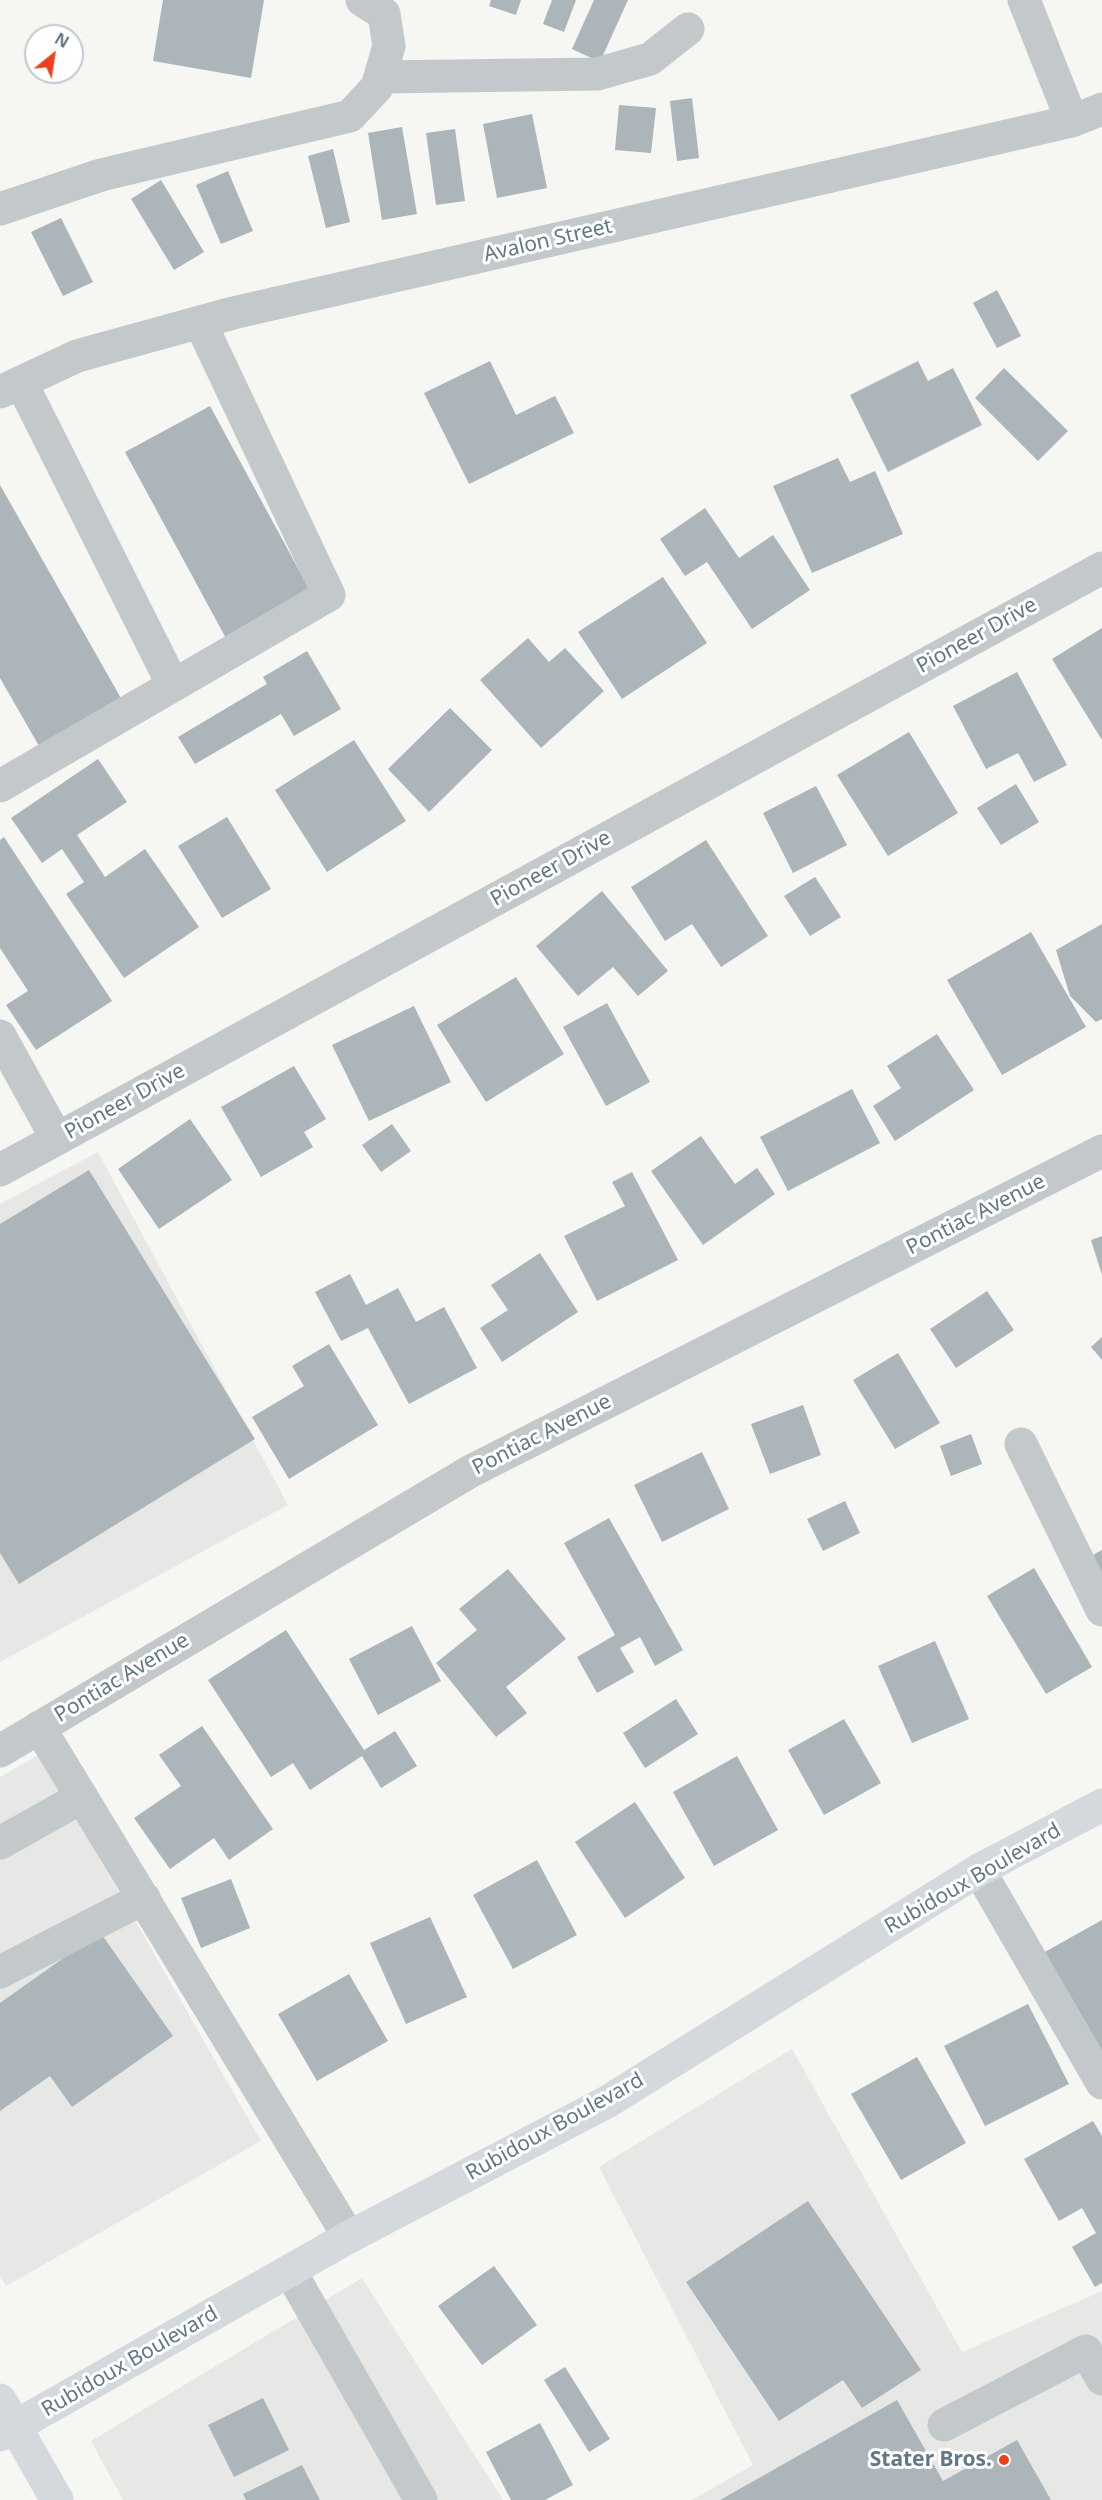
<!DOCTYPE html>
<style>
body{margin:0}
#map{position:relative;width:1102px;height:2500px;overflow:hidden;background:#f6f6f2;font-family:"Noto Sans",sans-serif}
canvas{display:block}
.north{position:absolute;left:24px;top:24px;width:60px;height:60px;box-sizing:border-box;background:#fff;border:2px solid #c1c9ce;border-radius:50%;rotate:30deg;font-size:16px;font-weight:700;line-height:24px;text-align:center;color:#637885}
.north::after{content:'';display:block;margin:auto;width:21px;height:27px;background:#ec411c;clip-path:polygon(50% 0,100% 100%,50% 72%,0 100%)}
</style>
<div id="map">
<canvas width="1102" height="2500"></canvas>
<div class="north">N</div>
</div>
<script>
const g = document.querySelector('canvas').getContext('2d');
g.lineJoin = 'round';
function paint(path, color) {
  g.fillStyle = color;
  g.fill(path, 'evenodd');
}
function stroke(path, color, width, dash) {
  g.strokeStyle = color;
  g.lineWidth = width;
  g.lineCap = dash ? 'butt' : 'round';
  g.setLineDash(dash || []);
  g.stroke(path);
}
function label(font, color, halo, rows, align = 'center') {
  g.font = font + ' "Noto Sans",sans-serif';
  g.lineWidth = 6;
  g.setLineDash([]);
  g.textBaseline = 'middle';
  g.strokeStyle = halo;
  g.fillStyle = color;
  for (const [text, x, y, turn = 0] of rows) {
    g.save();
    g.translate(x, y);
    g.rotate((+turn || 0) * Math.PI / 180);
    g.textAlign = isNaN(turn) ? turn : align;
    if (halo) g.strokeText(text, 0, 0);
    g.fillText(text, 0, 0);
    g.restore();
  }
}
const built = new Path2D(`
 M98,1152L288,1505L0,1662V1204Z
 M40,1754L261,2141L6,2286L0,2276V1777Z
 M792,2049L962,2352L1102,2291V2500H692L753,2465L599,2167Z
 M362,2278L503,2500H123L91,2441Z`);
const building = new Path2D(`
 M163,0H264L251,78L153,61Z
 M491,0H521L516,15L489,6Z
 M552,0H576L564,32L543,24Z
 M594,0H628L600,62L572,49Z
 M692,98L699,158L677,161L670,101Z
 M619,105L656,108L651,153L615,150Z
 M532,114L547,188L497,198L483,124Z
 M402,127L417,214L382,220L368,133Z
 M455,129L465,201L436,205L426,133Z
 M333,149L350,222L326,228L308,156Z
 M228,171L253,231L221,244L196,185Z
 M161,180L204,252L174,270L131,199Z
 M61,218L93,282L63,296L31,232Z
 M997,290L1021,336L997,348L973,303Z
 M490,361L516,415L555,396L574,433L469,484L424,393Z
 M918,361L928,381L953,368L982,425L888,472L850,395Z
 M1004,368L1068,431L1038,461L975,398Z
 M210,406L313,596L228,642L125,452Z
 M838,458L850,482L875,471L903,534L812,573L773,486Z
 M0,485L122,700L39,746L0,678Z
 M705,508L739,558L773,535L810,590L752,629L707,562L685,576L660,539Z
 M663,577L707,643L622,699L578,632Z
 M1102,628V740L1052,659Z
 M528,638L549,662L565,648L604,691L541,748L480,680Z
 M307,651L341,709L294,736L281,714L195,764L178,737L267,684L263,677Z
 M1017,672L1067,765L1034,782L1018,753L986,769L953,706Z
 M450,708L492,750L429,812L388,769Z
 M909,732L958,813L888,856L837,775Z
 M354,740L406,821L327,872L275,790Z
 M98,759L127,802L77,835L105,877L145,849L199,927L124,978L66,894L84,882L62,849L42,863L11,818Z
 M1016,784L1039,822L1001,845L977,808Z
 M816,786L847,845L793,873L763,813Z
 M227,817L271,889L222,918L178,846Z
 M4,837L112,1001L36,1050L6,1005L28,991L0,948V840Z
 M706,840L768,936L721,967L692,924L665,941L631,887Z
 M815,877L841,917L810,936L784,896Z
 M602,891L668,971L638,996L613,967L578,996L536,946Z
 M1102,924V1019L1096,1022L1070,996L1056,950Z
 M1031,932L1086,1027L1002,1075L947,980Z
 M516,977L564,1054L486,1102L437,1025Z
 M607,1003L650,1082L606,1106L563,1027Z
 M414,1006L451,1082L369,1121L332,1045Z
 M937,1034L974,1090L895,1141L873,1106L901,1088L887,1066Z
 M294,1066L326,1119L304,1132L313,1147L261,1177L221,1107Z
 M852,1089L880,1143L788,1191L760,1137Z
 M190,1119L232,1180L159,1229L118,1169Z
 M392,1124L411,1151L381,1172L362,1145Z
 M701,1136L735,1184L757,1168L775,1194L703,1245L651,1171Z
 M89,1170L255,1439L19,1584L0,1553V1224Z
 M632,1172L678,1260L597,1301L564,1236L625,1206L612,1182Z
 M1102,1236V1275L1091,1240Z
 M540,1253L578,1312L502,1362L480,1328L508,1310L491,1285Z
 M350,1274L366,1305L398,1288L416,1322L444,1307L477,1368L409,1404L368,1328L341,1341L315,1292Z
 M987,1291L1014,1330L956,1368L930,1329Z
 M1102,1337V1360L1091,1347Z
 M329,1344L378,1425L289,1479L252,1417L304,1386L292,1366Z
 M898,1353L940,1423L895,1449L853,1380Z
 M803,1405L821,1455L770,1474L751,1424Z
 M971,1434L982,1464L951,1476L940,1446Z
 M702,1452L729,1509L662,1542L634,1485Z
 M845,1501L860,1533L823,1551L807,1519Z
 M609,1518L683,1650L655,1666L640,1637L620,1648L634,1672L597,1693L577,1657L615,1635L564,1543Z
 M1102,1550V1582L1089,1557Z
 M1034,1568L1092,1667L1046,1694L987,1596Z
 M508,1569L566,1639L506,1687L527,1713L496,1737L436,1663L477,1630L459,1609Z
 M412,1626L441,1681L378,1715L349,1659Z
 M286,1630L364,1750L395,1731L417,1766L381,1788L362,1756L310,1790L293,1763L271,1777L208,1680Z
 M935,1641L969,1719L912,1743L878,1666Z
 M676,1699L698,1734L645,1768L623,1733Z
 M844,1719L881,1783L824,1815L788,1750Z
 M202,1726L273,1829L229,1860L214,1838L170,1869L134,1818L181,1786L159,1755Z
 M737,1756L778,1830L714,1866L673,1792Z
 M635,1802L685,1878L625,1918L575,1842Z
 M537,1860L577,1935L513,1969L473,1895Z
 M231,1879L250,1928L201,1948L181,1898Z
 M430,1917L467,1997L406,2024L370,1943Z
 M1102,1920V2056L1043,1953Z
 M100,1932L173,2036L72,2107L50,2076L0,2111V2003Z
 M349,1974L388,2041L317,2081L278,2014Z
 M1028,2004L1069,2084L985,2126L944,2046Z
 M917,2057L966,2143L901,2180L851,2094Z
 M1093,2121L1102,2136V2283L1095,2287L1072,2247L1096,2233L1082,2208L1059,2221L1024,2159Z
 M808,2201L921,2370L862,2408L843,2380L779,2421L686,2282Z
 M494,2266L537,2325L482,2365L438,2306Z
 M565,2367L610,2439L589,2452L544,2380Z
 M263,2398L289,2450L234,2477L208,2425Z
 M897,2400L943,2481L1017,2440L1051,2500H720Z
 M540,2423L573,2485L545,2500H511L486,2452Z
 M302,2465L320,2500H246L243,2494Z`);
const minor = new Path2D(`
 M1024,0L1072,121
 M380,77L597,74L650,59L688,29
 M0,209L101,175L350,116L377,87L389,46L384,14L362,0
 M21,382L173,685
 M0,392L77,356L233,313L1072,121L1102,109
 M0,786L329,595L200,322
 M0,1036L57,1139
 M0,1170L1102,568
 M1021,1444L1102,1610
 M39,1727L349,2237
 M0,1751L471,1471L1102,1151
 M0,1843L82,1797
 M979,1870L1102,2083
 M0,1972L144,1898
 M290,2271L421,2500
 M944,2425L1086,2351L1102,2379`);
const major = new Path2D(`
 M0,2400L57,2500
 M0,2435L349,2237L607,2102L979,1870L1102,1805`);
const markers = [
 [1004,2460,6,"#ec411c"]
];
const streetNames = [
 ["Avalon Street",548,241,-13],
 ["Pioneer Drive",977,636,-29],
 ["Pioneer Drive",551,869,-29],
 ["Pioneer Drive",125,1102,-29],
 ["Pontiac Avenue",976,1215,-27],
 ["Pontiac Avenue",542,1435,-27],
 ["Pontiac Avenue",122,1678,-31],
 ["Rubidoux Boulevard",973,1879,-30],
 ["Rubidoux Boulevard",555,2127,-29],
 ["Rubidoux Boulevard",130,2362,-30]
];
const poiNames = [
 ["Stater Bros.",992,2460]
];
paint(built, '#e7e8e6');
paint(building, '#acb5ba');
stroke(minor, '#c3c8ca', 33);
stroke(major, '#d4d9dd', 33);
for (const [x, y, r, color] of markers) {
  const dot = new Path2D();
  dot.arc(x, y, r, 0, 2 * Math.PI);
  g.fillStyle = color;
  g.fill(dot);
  stroke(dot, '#fff', 2);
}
label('21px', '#637885', '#fff', streetNames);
label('bold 21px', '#637885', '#fff', poiNames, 'right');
</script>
